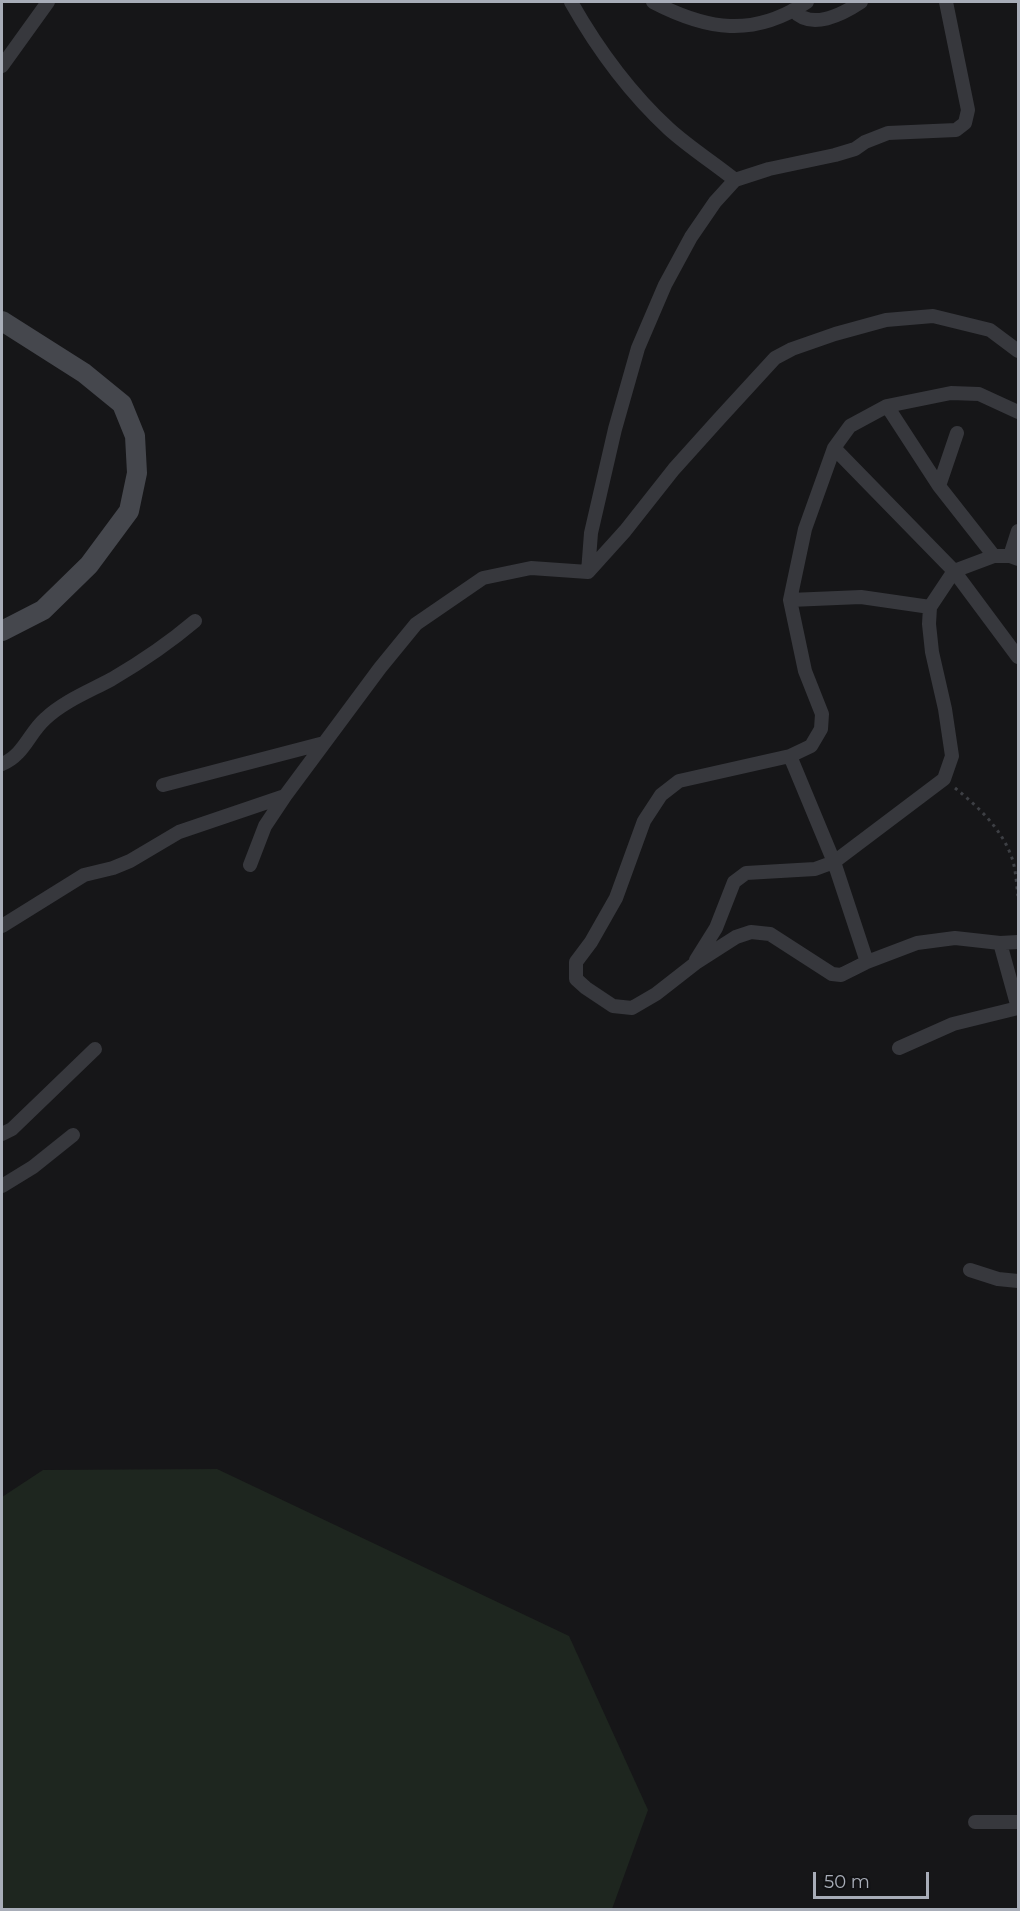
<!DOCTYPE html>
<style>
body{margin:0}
#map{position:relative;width:1020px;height:1911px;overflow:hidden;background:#161618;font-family:Montserrat,sans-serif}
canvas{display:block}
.frame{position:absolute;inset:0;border:3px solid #a8adb8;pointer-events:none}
.scale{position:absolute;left:813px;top:1872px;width:116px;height:27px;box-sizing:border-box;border:3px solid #a8adb8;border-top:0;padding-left:8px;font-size:18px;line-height:21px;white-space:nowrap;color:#a8adb8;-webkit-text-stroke:4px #111113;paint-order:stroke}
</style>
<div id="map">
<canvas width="1020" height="1911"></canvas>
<div class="frame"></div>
<div class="scale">50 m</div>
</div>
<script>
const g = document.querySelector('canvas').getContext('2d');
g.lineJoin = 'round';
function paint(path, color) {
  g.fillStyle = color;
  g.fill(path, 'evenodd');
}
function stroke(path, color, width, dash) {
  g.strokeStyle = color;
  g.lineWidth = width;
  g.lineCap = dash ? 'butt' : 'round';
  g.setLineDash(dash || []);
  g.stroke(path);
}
const green = new Path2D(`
 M217,1469L569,1636L648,1810L612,1909H2V1497L43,1470Z`);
const path = new Path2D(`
 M955,788C977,806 999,826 1010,853C1016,866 1016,882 1018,896`);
const street = new Path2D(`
 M571,2C597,48 630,93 669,129C690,148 714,163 735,180
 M653,2C707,30 753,38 807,2
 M793,10C811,31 843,14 861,2
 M2,66L48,2
 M887,406L939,486L994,556
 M1018,412L979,394L951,393L887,406L850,426L834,448L805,529L790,600L805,671L822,714L821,729L811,746L790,756L679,781L661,795L644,821L616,898L591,942L576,962V979L586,988L613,1006L632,1008L656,994L697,962L736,937L751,932L770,934L832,974L841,975L867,962L917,943L955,938L1000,943L1018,942
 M834,448L954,571L1018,657
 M939,486L957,433
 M1010,556L1018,531
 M588,572L591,533L615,429L638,348L665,285L691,237L715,202L735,180L769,169L835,155L855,149L865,142L888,133L956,130L965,123L968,110L946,2
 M588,572L625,531L674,469L719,419L775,358L792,349L835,334L886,320L933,316L990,330L1018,351
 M790,600L861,597L930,607
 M790,756L834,862L867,962
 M2,764C24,755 29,733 45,719C64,701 90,691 112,679C141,662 169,643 195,621
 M163,785L324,743
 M250,865L265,826L285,796L380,668L416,624L483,578L531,568L588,572
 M2,926L84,875L113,868L130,861L179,832L285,796
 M1000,943L1018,1008
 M696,960L716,928L734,882L746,873L815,869L834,862L944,779L952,756L945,709L932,652L929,624L930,607L954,571L994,556H1010L1018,559
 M899,1048L953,1024L1018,1008
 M2,1134L12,1129L95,1049
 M2,1186L33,1167L73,1135
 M970,1270L998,1279L1018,1281
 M975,1822H1018`);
const secondary = new Path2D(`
 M2,321L84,373L122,404L135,436L137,473L129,511L89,565L43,610L2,631`);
paint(green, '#1e261f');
stroke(path, '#3d3f44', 3, [3, 4.5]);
stroke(street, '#37383d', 14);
stroke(secondary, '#45474d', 20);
</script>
